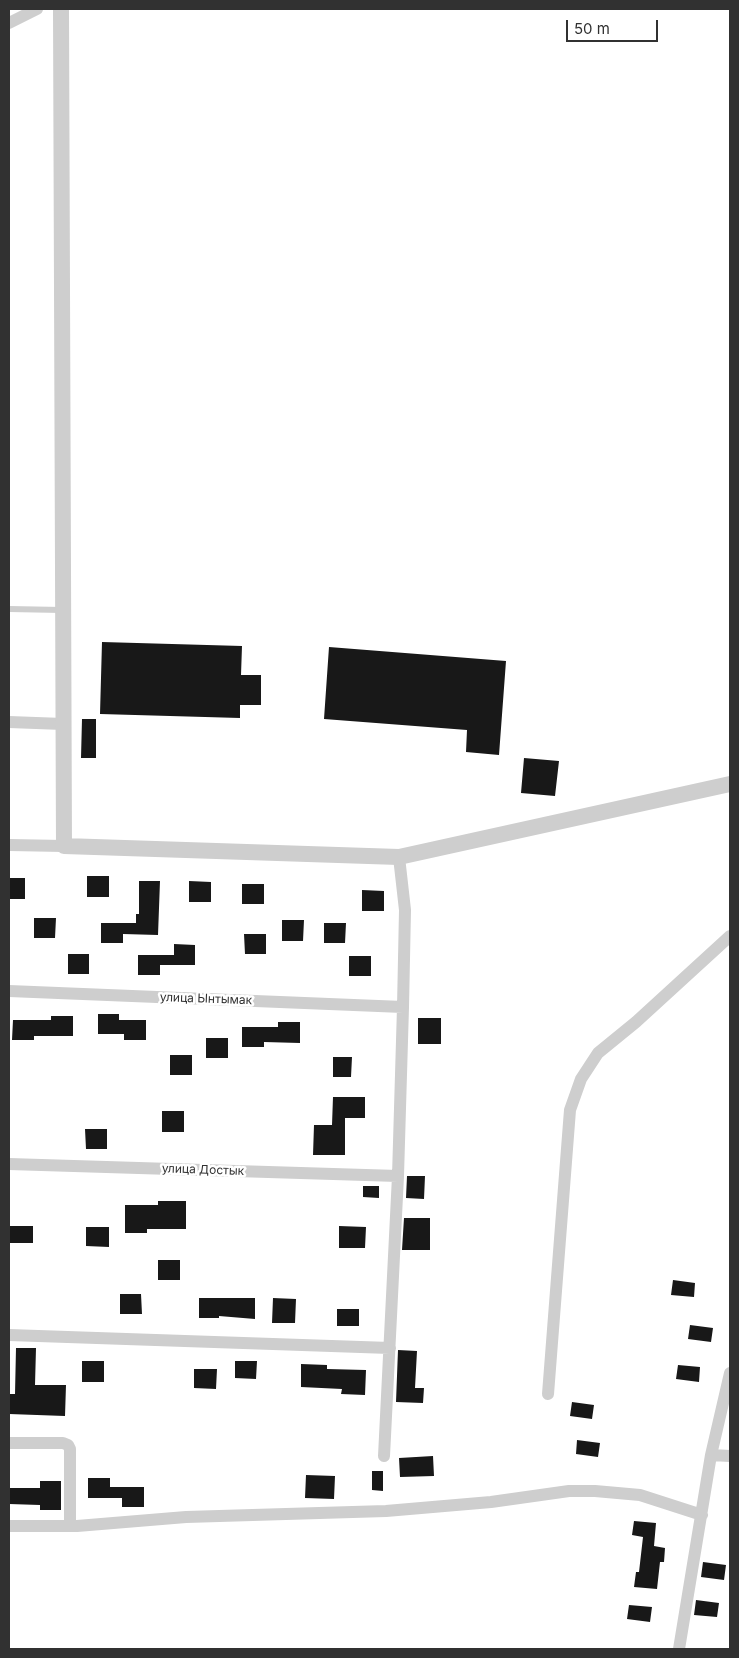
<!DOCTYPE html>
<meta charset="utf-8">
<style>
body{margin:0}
#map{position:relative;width:739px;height:1658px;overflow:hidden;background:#fff;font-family:Inter,sans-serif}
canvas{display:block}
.frame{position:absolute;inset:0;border:10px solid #313131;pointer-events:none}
.scale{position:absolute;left:566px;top:20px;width:92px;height:22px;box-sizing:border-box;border:2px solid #313131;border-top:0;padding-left:6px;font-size:15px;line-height:18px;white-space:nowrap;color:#313131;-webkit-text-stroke:4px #fff;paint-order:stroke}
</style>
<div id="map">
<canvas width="739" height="1658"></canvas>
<div class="frame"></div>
<div class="scale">50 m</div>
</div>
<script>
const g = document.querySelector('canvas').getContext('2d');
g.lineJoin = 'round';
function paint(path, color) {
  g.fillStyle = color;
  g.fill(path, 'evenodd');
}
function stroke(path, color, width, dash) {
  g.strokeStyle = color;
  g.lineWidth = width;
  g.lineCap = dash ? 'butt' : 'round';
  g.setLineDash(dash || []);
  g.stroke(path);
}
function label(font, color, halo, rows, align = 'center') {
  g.font = font + ' Inter,sans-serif';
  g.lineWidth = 5;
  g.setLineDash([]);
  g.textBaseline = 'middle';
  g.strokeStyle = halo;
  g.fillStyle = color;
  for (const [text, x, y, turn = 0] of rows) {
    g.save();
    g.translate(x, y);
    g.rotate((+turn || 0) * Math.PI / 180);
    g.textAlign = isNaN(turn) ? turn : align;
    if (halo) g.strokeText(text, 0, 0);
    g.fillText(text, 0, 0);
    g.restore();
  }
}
const building = new Path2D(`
 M102,642L242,646L241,675H261V705H240V718L100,714Z
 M329,647L506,661L499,755L466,752L467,730L324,719Z
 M82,719H96V758H81Z
 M524,758L559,761L555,796L521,793Z
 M87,876H109V897H87Z
 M9,878H25V899H9Z
 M139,881H160L158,935L123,934V943H101V923H136V914H139Z
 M189,881L211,882V902H189Z
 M242,884H264V904H242Z
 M362,890L384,891V911H362Z
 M34,918H56L55,938H34Z
 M282,920H304L303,941H282Z
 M324,923H346L345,943H324Z
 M244,934H266V954H245Z
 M174,944L195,945V965H160V975H138V955H174Z
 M68,954H89V974H68Z
 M349,956H371V976H349Z
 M98,1014H119V1020H146V1040H124V1034H98Z
 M51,1016H73V1036H34V1040H12L13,1020H51Z
 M418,1018H441V1044H418Z
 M278,1022H300V1043L264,1042V1047H242V1027H278Z
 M206,1038H228V1058H206Z
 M170,1055H192V1075H170Z
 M333,1057H352L351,1077H333Z
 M333,1097H365V1118H345V1155H313L314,1125H332Z
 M162,1111H184V1132H162Z
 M85,1129H107V1149H86Z
 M407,1176H425L424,1199L406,1198Z
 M363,1186H379V1198L363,1197Z
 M158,1201H186V1229H147V1233H125V1205H158Z
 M404,1218H430V1250H402Z
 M9,1226H33V1243H9Z
 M339,1226L366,1227L365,1248H339Z
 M86,1227H109V1247L86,1246Z
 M158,1260H180V1280H158Z
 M673,1280L695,1283L694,1297L671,1295Z
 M120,1294H141L142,1314H120Z
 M199,1298H255V1319L219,1316V1318H199Z
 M273,1298L296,1299L295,1323H272Z
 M337,1309H359V1326H337Z
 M690,1325L713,1328L711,1342L688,1339Z
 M16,1348H36L35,1385H66L65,1416L9,1414V1394H15Z
 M398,1350L417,1351L415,1388H424L423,1403L396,1402Z
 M82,1361H104V1382H82Z
 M235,1361H257L256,1379L235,1378Z
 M301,1364L327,1365V1369L366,1370L365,1395L341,1394L342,1389L301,1387Z
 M678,1365L700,1367L699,1382L676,1379Z
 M194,1369H217L216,1389L194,1388Z
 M572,1402L594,1405L592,1419L570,1416Z
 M577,1440L600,1443L598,1457L576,1454Z
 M433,1456L434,1476L400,1477L399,1458Z
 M372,1471H383V1491L372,1490Z
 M306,1475L335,1476L334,1499L305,1498Z
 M88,1478H110V1487H144V1507H122V1498H88Z
 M40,1481H61V1510H40V1505L9,1504V1488H40Z
 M634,1521L656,1523L654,1546L665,1548L664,1562H660L657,1589L634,1587L636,1572H639L643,1537L632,1535Z
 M703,1562L726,1565L724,1580L701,1577Z
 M696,1600L719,1603L717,1617L694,1615Z
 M629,1605L652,1607L650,1622L627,1619Z`);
const service = new Path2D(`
 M9,609L62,610`);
const minor = new Path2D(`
 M9,23L37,9
 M9,722L63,724
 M9,845L64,846
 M9,991L403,1007
 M9,1164L398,1176
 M9,1335L390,1348
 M548,1394L570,1110L581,1079L598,1053L636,1022L730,936
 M9,1443H63L68,1445L70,1449V1526
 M711,1455L730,1456
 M384,1456L398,1176L403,1007L405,910L399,857
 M9,1526H77L186,1517L386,1511L491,1502L569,1491H595L640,1495L702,1515
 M679,1649L711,1455L730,1373`);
const tertiary = new Path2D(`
 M61,9L64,846L399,857L730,784`);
const streetNames = [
 ["улица Ынтымак",206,999,2],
 ["улица Достык",203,1170,2]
];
paint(building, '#181818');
stroke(service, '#cecece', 6);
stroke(minor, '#cecece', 12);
stroke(tertiary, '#cecece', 16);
label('12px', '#313131', '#fff', streetNames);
</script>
